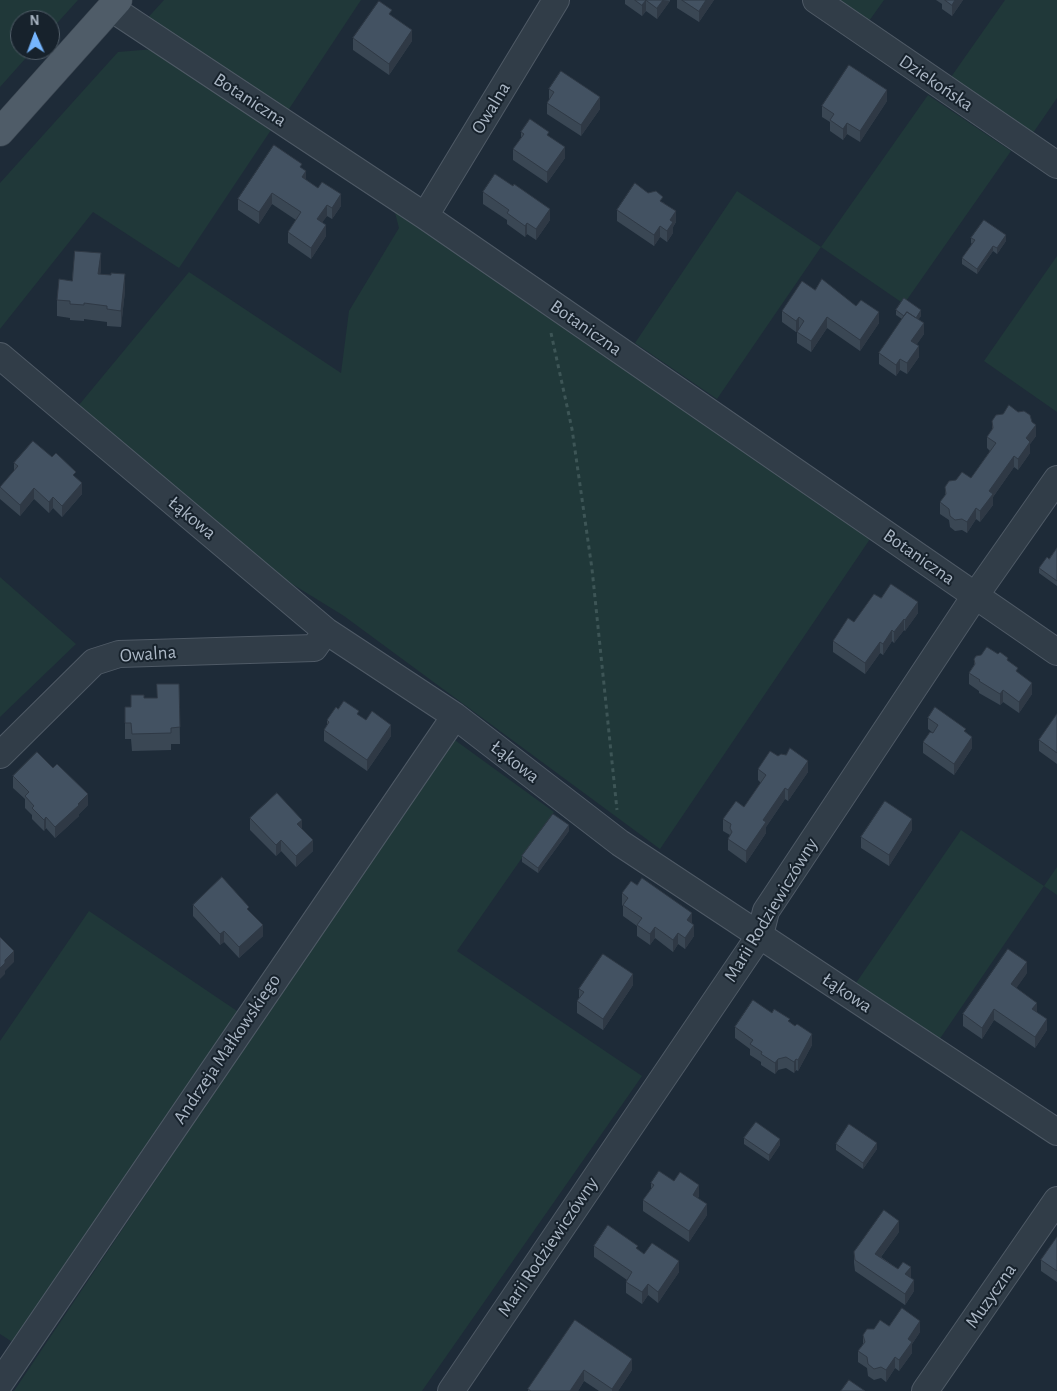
<!DOCTYPE html>
<meta charset="utf-8">
<style>
body{margin:0}
#map{position:relative;width:1057px;height:1391px;overflow:hidden;background:#1e2b38;font-family:"Alegreya Sans",sans-serif}
canvas{display:block}
.north{position:absolute;left:10px;top:10px;width:50px;height:50px;box-sizing:border-box;background:#17222c;border:1px solid #525e69;border-radius:50%;rotate:358deg;font-size:14px;font-weight:700;line-height:20px;text-align:center;color:#abb7c5}
.north::after{content:'';display:block;margin:auto;width:18px;height:22px;background:#76b6ff;clip-path:polygon(50% 0,100% 100%,50% 72%,0 100%)}
</style>
<div id="map">
<canvas width="1057" height="1391"></canvas>
<div class="north">N</div>
</div>
<script>
const g = document.querySelector('canvas').getContext('2d');
g.lineJoin = 'round';
function paint(path, color) {
  g.fillStyle = color;
  g.fill(path, 'evenodd');
}
function stroke(path, color, width, dash) {
  g.strokeStyle = color;
  g.lineWidth = width;
  g.lineCap = dash ? 'butt' : 'round';
  g.setLineDash(dash || []);
  g.stroke(path);
}
function label(font, color, halo, rows, align = 'center') {
  g.font = font + ' "Alegreya Sans",sans-serif';
  g.lineWidth = 4;
  g.setLineDash([]);
  g.textBaseline = 'middle';
  g.strokeStyle = halo;
  g.fillStyle = color;
  for (const [text, x, y, turn = 0] of rows) {
    g.save();
    g.translate(x, y);
    g.rotate((+turn || 0) * Math.PI / 180);
    g.textAlign = isNaN(turn) ? turn : align;
    if (halo) g.strokeText(text, 0, 0);
    g.fillText(text, 0, 0);
    g.restore();
  }
}
const green = new Path2D(`
 M0,0H78L50,31V20H20V50H33L0,87Z
 M164,0H361L285,115L143,23Z
 M839,0H884L869,21Z
 M1005,0H1057V98L1033,133L951,77Z
 M154,49L273,127L179,268L93,212L0,329V183L118,52Z
 M928,95L1011,151L904,304L821,247L717,399L635,343L737,191L821,247Z
 M393,205L870,539L660,849L344,616L271,571L79,405L189,272L341,373L349,311L399,228Z
 M1057,256V412L984,361Z
 M0,577L76,644L0,717Z
 M452,738L554,812L457,951L642,1076L422,1391H14Z
 M961,830L1044,886L1057,867V895L1044,886L939,1040L856,983Z
 M89,911L240,1013L14,1343L0,1334V1041Z`);
const path = new Path2D(`
 M551,333L572,429L592,569L617,810`);
const minor = new Path2D(`
 M816,0L1057,165
 M111,8L425,216L1057,652
 M425,216L556,0
 M0,356L326,631L455,716L620,843L1057,1132
 M0,755L94,662L119,654L314,648L326,631
 M0,1383L455,716
 M451,1391L760,935L766,911L975,596L1057,479
 M925,1391L1057,1200`);
const major = new Path2D(`
 M0,132L118,0`);
const wall = new Path2D(`
 M625,0H670V1L657,19L646,11L642,16L625,4Z
 M677,0H714L699,22L677,8Z
 M936,0H963L952,16L942,9V4Z
 M353,38L412,41L389,75L353,50Z
 M549,89L600,109L581,136L547,114V103L549,100Z
 M887,101L860,142L847,134L843,140L830,131V122L822,117V106Z
 M521,132L565,158L547,183L513,160V149L521,138Z
 M302,168L306,180L341,206L332,219L327,216L322,222L326,236L311,259L288,243V232L296,220L272,204L259,224L238,210V199Z
 M513,186L550,220L536,240L527,234L525,237L507,224V220L483,204V192Z
 M663,202L676,222L673,227V233L667,242L660,237L654,246L617,221V210Z
 M971,238L1006,241L997,254L993,251L977,274L962,264V258L972,244L971,243Z
 M101,270L100,274L125,291L121,327L107,326V322L84,319V321L70,320V318L57,316V300L72,281Z
 M815,290L856,306L879,323L860,351L827,328L811,352L797,343V332L799,329L796,332L782,322V311Z
 M896,310L921,316L918,319L924,334L916,345L919,357L907,374L900,370L896,376L879,364V353L902,319L896,315Z
 M992,421L1032,422L1036,436L1030,444V453L1018,470L1014,467L993,497V505L980,522L976,519L967,533L962,530L955,531L950,527L949,520L940,514V502L945,496V487L971,478L990,451L987,448V437L992,430Z
 M14,463L76,478L82,494L62,517L53,508L49,513L34,499L20,516L0,499V487L14,471Z
 M1057,548V586L1039,573V568L1049,559Z
 M881,598L918,613L905,631L904,630L894,643L892,641L883,655L880,653L865,674L833,652V641Z
 M974,659L1008,661L1018,673L1032,694L1019,713L1003,702L1000,705L979,693V691L969,684V673L974,665Z
 M179,684L180,744H171V750L132,751L131,739H125V707H131L144,698H157Z
 M338,709L359,716L391,736L367,771L324,741V730L327,725V720Z
 M1057,714V764L1039,751V740Z
 M928,718L966,732L972,748L954,775L923,753V742L933,733L928,729Z
 M778,756L808,772L788,801L785,799L766,827V833L746,863L728,850V839L730,835L723,831V819L744,807L761,783L758,780V769Z
 M13,776L88,805L79,814V816L55,838L46,828L44,831L32,819V815L25,808V799L13,788Z
 M250,818L302,829L313,851L296,867L281,851L276,856L250,830Z
 M912,830L889,866L861,848V837Z
 M569,831L538,873L522,862V856Z
 M622,893L692,924L694,936L685,949L678,944L673,952L655,938L650,945L637,936V926L623,916V906L622,905Z
 M193,905L263,936L239,958L224,942L220,945L193,916Z
 M1027,973L1016,988L1037,1013L1047,1030L1035,1048L994,1020L982,1039L963,1026V1014Z
 M633,985L603,1030L577,1013V1001L579,998V989Z
 M772,1013L790,1022L812,1045L798,1071L796,1070L794,1073L786,1068L778,1070L775,1074L761,1065V1062L750,1055V1049L735,1038V1027Z
 M744,1138L780,1145L769,1161L744,1144Z
 M836,1144L877,1149L863,1169L836,1150Z
 M674,1181L699,1196L698,1198L707,1215L689,1242L643,1211V1200L651,1189V1183Z
 M899,1232L881,1257L911,1278L914,1291L905,1305L855,1271L854,1263V1252Z
 M1057,1237V1282L1041,1271V1260Z
 M594,1246L638,1250L644,1254L679,1272L658,1303L648,1295L642,1304L626,1293V1282L627,1280L594,1257Z
 M575,1320L632,1370L618,1391H599L584,1381L578,1391H528V1389Z
 M889,1326L920,1332L912,1344V1353L899,1371L895,1368L886,1382L881,1378L874,1380L868,1376L867,1368L858,1362V1351L863,1344V1335L874,1329Z`);
const shadedWall = new Path2D(`
 M646,0V11L642,16V5Z
 M663,0L670,1L657,19V8Z
 M706,0H714L699,22V11Z
 M955,0H963L952,16V5Z
 M412,30V41L389,75V64Z
 M887,90V101L860,142V131Z
 M600,97V109L581,136V125Z
 M847,123V134L843,140V129Z
 M565,147V158L547,183V172Z
 M306,171V182L302,177Z
 M272,193V204L259,224V212Z
 M341,194V206L332,219V208Z
 M327,205V216L317,230V219Z
 M550,209V220L536,240V229Z
 M676,211V222L673,227V233L667,242V231L670,220Z
 M527,223V234L525,237V226Z
 M326,225V236L311,259V248Z
 M660,226V237L654,246V235Z
 M1006,235V241L997,254V248Z
 M993,246V251L977,274V269Z
 M101,253V270L98,290V274Z
 M125,274V291L121,327V311Z
 M921,310V316L914,327V322Z
 M879,312V323L860,351V340Z
 M799,317V329L796,332V321Z
 M827,317V328L811,352V341Z
 M924,323V334L911,353V341Z
 M919,346V357L907,374V363Z
 M900,359V370L896,376V365Z
 M1036,425V436L1030,444V453L1018,470V459L1026,438Z
 M1014,456V467L993,497V505L980,522V511L989,491Z
 M82,483V494L62,517V506Z
 M34,488V499L20,516V505Z
 M53,497V508L49,513V502Z
 M976,508V519L967,533V522Z
 M918,602V613L905,631V620Z
 M904,619V630L894,643V632Z
 M892,630V641L883,655V644Z
 M880,642V653L865,674V663Z
 M1032,683V694L1019,713V702Z
 M1003,690V702L1000,705V694Z
 M391,725V736L367,771V760Z
 M972,737V748L954,775V764Z
 M808,761V772L788,801V790Z
 M785,788V799L766,827V833L746,863V851L763,820Z
 M88,794V805L79,814V816L55,838V827Z
 M46,817V828L44,831V820Z
 M912,819V830L889,866V855Z
 M302,820V831L297,824Z
 M569,825V831L538,873V868Z
 M281,840V851L276,856V845Z
 M313,840V851L296,867V856Z
 M692,913V924L687,920Z
 M263,925V936L239,958V947Z
 M694,925V936L685,949V938Z
 M655,927V938L650,945V934Z
 M224,931V942L220,945V934Z
 M678,933V944L673,952V940Z
 M14,951V962L5,971V974L0,979V968L5,960Z
 M1027,962V973L1011,996V984Z
 M633,974V985L603,1030V1019Z
 M1037,1003V1014L1032,1009Z
 M994,1009V1020L982,1039V1028Z
 M1047,1019V1030L1035,1048V1037Z
 M812,1034V1045L798,1071V1060Z
 M778,1059V1070L775,1074V1063Z
 M796,1059V1070L794,1073V1062Z
 M780,1139V1145L769,1161V1155Z
 M877,1143V1149L863,1169V1163Z
 M699,1185V1196L693,1206V1195Z
 M707,1204V1215L689,1242V1231Z
 M899,1221V1232L875,1265V1254Z
 M679,1261V1272L658,1303V1292Z
 M911,1267V1278L905,1274Z
 M914,1280V1291L905,1305V1294Z
 M648,1284V1295L642,1304V1292Z
 M920,1321V1332L912,1344V1353L899,1371V1360L908,1339Z
 M895,1357V1368L886,1382V1370Z
 M632,1359V1370L618,1391H612V1389Z
 M584,1370V1381L578,1391H570Z`);
const building = new Path2D(`
 M635,0H646L642,5Z
 M646,0H663L657,8Z
 M682,0H706L699,11Z
 M945,0H955L952,5Z
 M379,1L392,10L389,14L412,30L389,64L353,38Z
 M849,65L887,90L860,131L847,123L843,129L830,120L834,114L822,106Z
 M561,71L600,97L581,125L547,103L554,92L549,89Z
 M530,119L549,132L547,135L565,147L547,172L513,149L524,134L521,132Z
 M274,145L302,164L300,167L306,171L302,177L318,188L322,182L341,194L332,208L327,205L317,219L326,225L311,248L288,232L301,212L272,193L259,212L238,199Z
 M495,174L513,186L514,184L550,209L536,229L527,223L525,226L507,213L509,210L483,192Z
 M635,183L648,193L656,191L663,197L660,201L676,211L670,220L673,222L667,231L660,226L654,235L617,210Z
 M984,220L1006,235L997,248L993,246L977,269L962,258L975,240L971,238Z
 M75,251L101,253L98,274L111,275V273L125,274L121,311L107,309V306L84,303V305L70,304V301L57,300L59,279L72,281Z
 M822,279L856,306L861,300L879,312L860,340L827,317L811,341L797,332L804,321L799,317L796,321L782,311L802,281L815,290Z
 M904,298L921,310L916,318L907,312L904,316L896,310Z
 M907,312L924,323L911,341L919,346L907,363L900,359L896,365L879,353Z
 M1009,405L1018,412L1024,411L1030,415L1032,422L1036,425L1026,438L1030,442L1018,459L1014,456L989,491L993,494L980,511L976,508L967,522L962,519L955,520L950,516L949,509L940,502L946,494L945,487L949,481L956,480L962,472L971,478L996,443L987,437L993,428L992,421L996,415L1003,414Z
 M33,441L52,457L56,453L76,472L73,475L82,483L62,506L53,497L49,502L34,488L20,505L0,487L18,466L14,463Z
 M1057,548V581L1039,568L1047,557L1049,559Z
 M891,584L918,602L905,620L904,619L894,632L892,630L883,644L880,642L865,663L833,641L848,618L854,622L874,594L881,598Z
 M987,647L998,654L1000,652L1008,658L1007,660L1018,668L1016,671L1032,683L1019,702L1003,690L1000,694L979,681L980,680L969,673L975,664L974,659L976,656L981,655Z
 M157,684H179L180,727L171,728V733L132,734L131,723H125V707H131V695H144V698H157Z
 M344,701L359,711L357,714L366,720L372,711L391,725L367,760L324,730L329,722L327,720L336,707L338,709Z
 M935,707L966,729L964,731L972,737L954,764L923,742L930,732L933,733L938,725L928,718Z
 M1057,714V753L1039,740Z
 M790,748L808,761L788,790L785,788L763,820L766,822L746,851L728,839L732,832L730,828L731,824L723,819L736,801L744,807L766,775L758,769L770,751L778,756L781,754L786,755Z
 M37,752L53,768L57,764L88,794L78,804L79,805L55,827L46,817L44,820L32,808L34,806L25,796L29,792L13,776Z
 M277,793L302,820L297,824L313,840L296,856L281,840L276,845L250,818Z
 M885,801L912,819L889,855L861,837Z
 M553,814L569,825L538,868L522,856Z
 M222,877L249,907L247,909L263,925L239,947L224,931L220,934L193,905Z
 M642,878L692,913L687,920L694,925L685,938L678,933L673,940L655,927L650,934L637,925L642,918L623,905L628,898L622,893L631,881L637,885Z
 M0,937L14,951L5,960V963L0,968Z
 M1008,949L1027,962L1011,984L1037,1003L1032,1009L1047,1019L1035,1037L994,1009L982,1028L963,1014Z
 M603,954L633,974L603,1019L577,1001L584,992L579,989Z
 M753,1000L772,1013L774,1009L790,1019L788,1021L795,1026L797,1024L812,1034L798,1060L796,1059L794,1062L786,1057L778,1059L775,1063L761,1054L762,1052L750,1044L753,1040L735,1027Z
 M756,1122L780,1139L769,1155L744,1138Z
 M849,1124L877,1143L863,1163L836,1144Z
 M659,1171L674,1181L680,1172L699,1185L693,1195L707,1204L689,1231L643,1200L654,1185L651,1183Z
 M884,1210L899,1221L875,1254L898,1269L903,1262L911,1267L905,1274L914,1280L905,1294L855,1260L854,1252Z
 M608,1225L638,1246L636,1248L644,1254L652,1243L679,1261L658,1292L648,1284L642,1292L626,1282L632,1272L594,1246Z
 M1057,1237V1271L1041,1260Z
 M902,1308L920,1321L908,1339L912,1342L899,1360L895,1357L886,1370L881,1367L874,1369L868,1364L867,1357L858,1351L865,1342L863,1335L867,1329H874L880,1320L889,1326Z
 M575,1320L632,1359L612,1389L584,1370L570,1391H531L528,1389Z
 M849,1380L865,1391H841Z`);
const streetNames = [
 ["Dziekońska",936,83,34],
 ["Botaniczna",250,100,33],
 ["Owalna",491,108,-59],
 ["Botaniczna",586,328,35],
 ["Łąkowa",192,518,40],
 ["Botaniczna",919,557,35],
 ["Owalna",148,654,-4],
 ["Łąkowa",515,762,38],
 ["Marii Rodziewiczówny",771,910,-59],
 ["Łąkowa",847,993,34],
 ["Andrzeja Małkowskiego",227,1049,-56],
 ["Marii Rodziewiczówny",548,1247,-56],
 ["Muzyczna",991,1296,-55]
];
paint(green, '#203839');
stroke(minor, '#4f5a66', 28);
stroke(major, '#3b4651', 29);
stroke(path, '#3d5556', 3, [4, 4]);
stroke(minor, '#313d48', 26);
stroke(major, '#4f5c68', 28);
paint(wall, '#3a4754');
paint(shadedWall, '#2f3945');
paint(building, '#435262');
stroke(building, '#2f3945', 1);
label('19px', '#abb7c5', '#17222c', streetNames);
</script>
